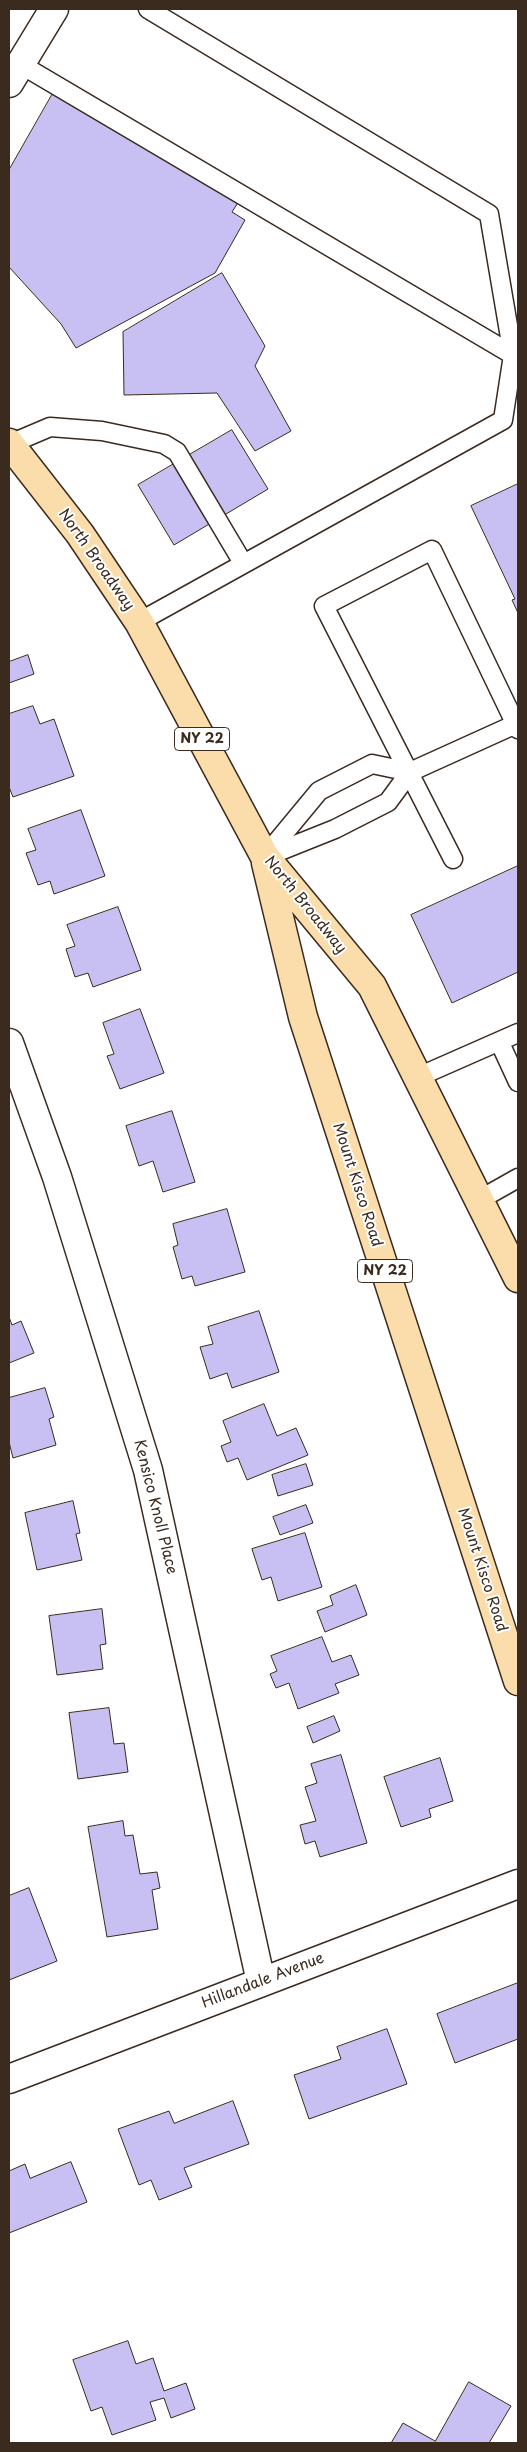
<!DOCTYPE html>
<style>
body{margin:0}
#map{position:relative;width:527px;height:2452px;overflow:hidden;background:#fff;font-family:"Playpen Sans",sans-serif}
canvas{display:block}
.frame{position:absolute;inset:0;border:10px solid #3b2a1e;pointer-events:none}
</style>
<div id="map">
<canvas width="527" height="2452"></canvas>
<div class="frame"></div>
</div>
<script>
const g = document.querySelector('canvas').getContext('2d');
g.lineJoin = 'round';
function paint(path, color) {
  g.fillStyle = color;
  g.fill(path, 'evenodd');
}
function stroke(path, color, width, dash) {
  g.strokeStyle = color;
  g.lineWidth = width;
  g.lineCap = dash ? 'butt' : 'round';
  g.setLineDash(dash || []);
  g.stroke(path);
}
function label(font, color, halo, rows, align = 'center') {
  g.font = font + ' "Playpen Sans",sans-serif';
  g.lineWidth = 4;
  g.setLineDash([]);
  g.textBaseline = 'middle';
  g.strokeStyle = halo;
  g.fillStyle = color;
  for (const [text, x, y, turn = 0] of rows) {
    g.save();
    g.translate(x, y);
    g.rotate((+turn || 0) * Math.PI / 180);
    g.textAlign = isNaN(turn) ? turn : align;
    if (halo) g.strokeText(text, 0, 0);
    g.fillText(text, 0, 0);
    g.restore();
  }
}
const building = new Path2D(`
 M56,88L242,196L232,212L245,220L215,273L76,348L61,324L9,267V170Z
 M222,273L265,346L255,366L291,431L255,451L217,393L124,395L123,332Z
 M232,430L268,489L174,545L138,485Z
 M518,484V613L512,600L515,599L471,506Z
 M28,655L34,674L9,683V662Z
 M33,706L40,724L54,719L74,776L13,797L9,787V714Z
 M81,810L105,876L54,894L50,881L38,885L26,853L36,850L28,829Z
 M518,866V972L452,1003L411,915Z
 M118,907L141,970L93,987L88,973L75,977L66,949L75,946L67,925Z
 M140,1009L164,1073L120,1089L107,1056L114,1054L103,1023Z
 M172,1111L195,1182L163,1192L153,1161L139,1166L126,1126Z
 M227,1209L245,1272L195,1286L192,1276L182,1279L173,1247L178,1245L173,1224Z
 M259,1311L279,1372L232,1388L227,1373L210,1379L200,1347L213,1344L208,1327Z
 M9,1317L12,1325L21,1321L34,1353L9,1363Z
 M45,1388L54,1417L49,1419L56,1445L13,1458L9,1442V1398Z
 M264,1404L277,1436L296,1428L308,1455L247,1480L238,1458L227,1462L221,1446L231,1442L223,1421Z
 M306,1464L313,1485L278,1496L272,1475Z
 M73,1501L80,1533L76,1534L82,1560L37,1570L25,1513Z
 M306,1505L313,1523L280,1535L273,1517Z
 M305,1533L322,1587L278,1601L271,1577L262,1580L252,1549Z
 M356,1585L367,1615L325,1632L317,1611L333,1605L330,1596Z
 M102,1609L106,1644L100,1645L103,1669L57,1675L49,1616Z
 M322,1637L332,1662L351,1655L359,1675L335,1684L339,1693L298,1709L289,1683L276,1688L270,1674L277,1671L271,1656Z
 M109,1708L114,1744L124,1743L128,1772L78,1779L69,1713Z
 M334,1716L340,1731L313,1743L307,1727Z
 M341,1755L367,1843L320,1857L315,1841L305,1844L300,1825L316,1821L305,1787L317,1783L311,1764Z
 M440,1758L453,1801L429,1809L431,1817L401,1827L384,1777Z
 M123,1821L125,1836L133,1835L140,1874L157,1872L160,1888L152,1890L158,1929L107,1937L88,1827Z
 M29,1888L57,1961L9,1980V1896Z
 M518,1983V2039L455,2063L437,2014Z
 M387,2029L407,2084L309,2119L294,2075L341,2059L337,2047Z
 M233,2101L249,2144L184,2168L192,2187L159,2200L151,2180L139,2185L118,2129L169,2111L174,2123Z
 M71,2162L87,2202L9,2233V2171L25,2164L30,2178Z
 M128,2341L136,2364L153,2358L164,2391L186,2383L195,2409L171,2418L164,2398L150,2402L156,2420L112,2435L102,2407L91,2411L73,2360Z
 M469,2382L511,2406L489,2443H391L403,2423L435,2441Z`);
const service = new Path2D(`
 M20,64L513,355L489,214L148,9
 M10,444L50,427L102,431L164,444L177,452L243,563
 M139,622L503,420L513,355
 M266,855L319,791L372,764L410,772
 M265,857L335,829L388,802L410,772L516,724
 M453,859L324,606L432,550L518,729
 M500,1043L518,1082
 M418,1077L518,1033
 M479,1200L518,1178`);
const minor = new Path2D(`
 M9,1043L57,1177L148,1470L261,1982`);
const tertiary = new Path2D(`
 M9,83L54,9
 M9,2079L518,1884`);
const primary = new Path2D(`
 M9,443L80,534L139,622L265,857L372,986L518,1278
 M266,863L303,1017L518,1681`);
const shields = [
 [202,739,55],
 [385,1271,55]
];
const shieldNames = [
 ["NY 22",202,739],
 ["NY 22",385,1271]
];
const streetNames = [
 ["North Broadway",96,560,55],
 ["North Broadway",305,905,51],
 ["Mount Kisco Road",357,1185,72],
 ["Kensico Knoll Place",155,1507,76],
 ["Mount Kisco Road",482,1570,72],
 ["Hillandale Avenue",263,1981,-21]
];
paint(building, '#c8c0f3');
stroke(building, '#3b2a1e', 1);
stroke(service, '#3b2a1e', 21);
stroke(minor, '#3b2a1e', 31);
stroke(tertiary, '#3b2a1e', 31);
stroke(primary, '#3b2a1e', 31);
stroke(service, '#fff', 18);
stroke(minor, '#fff', 28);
stroke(tertiary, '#fff', 28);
stroke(primary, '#fbddab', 28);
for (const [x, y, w] of shields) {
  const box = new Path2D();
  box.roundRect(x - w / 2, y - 11.5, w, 23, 4);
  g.fillStyle = '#fff';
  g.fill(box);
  stroke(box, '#3b2a1e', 1);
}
label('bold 14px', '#3b2a1e', null, shieldNames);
label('15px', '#3b2a1e', '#fff', streetNames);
</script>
